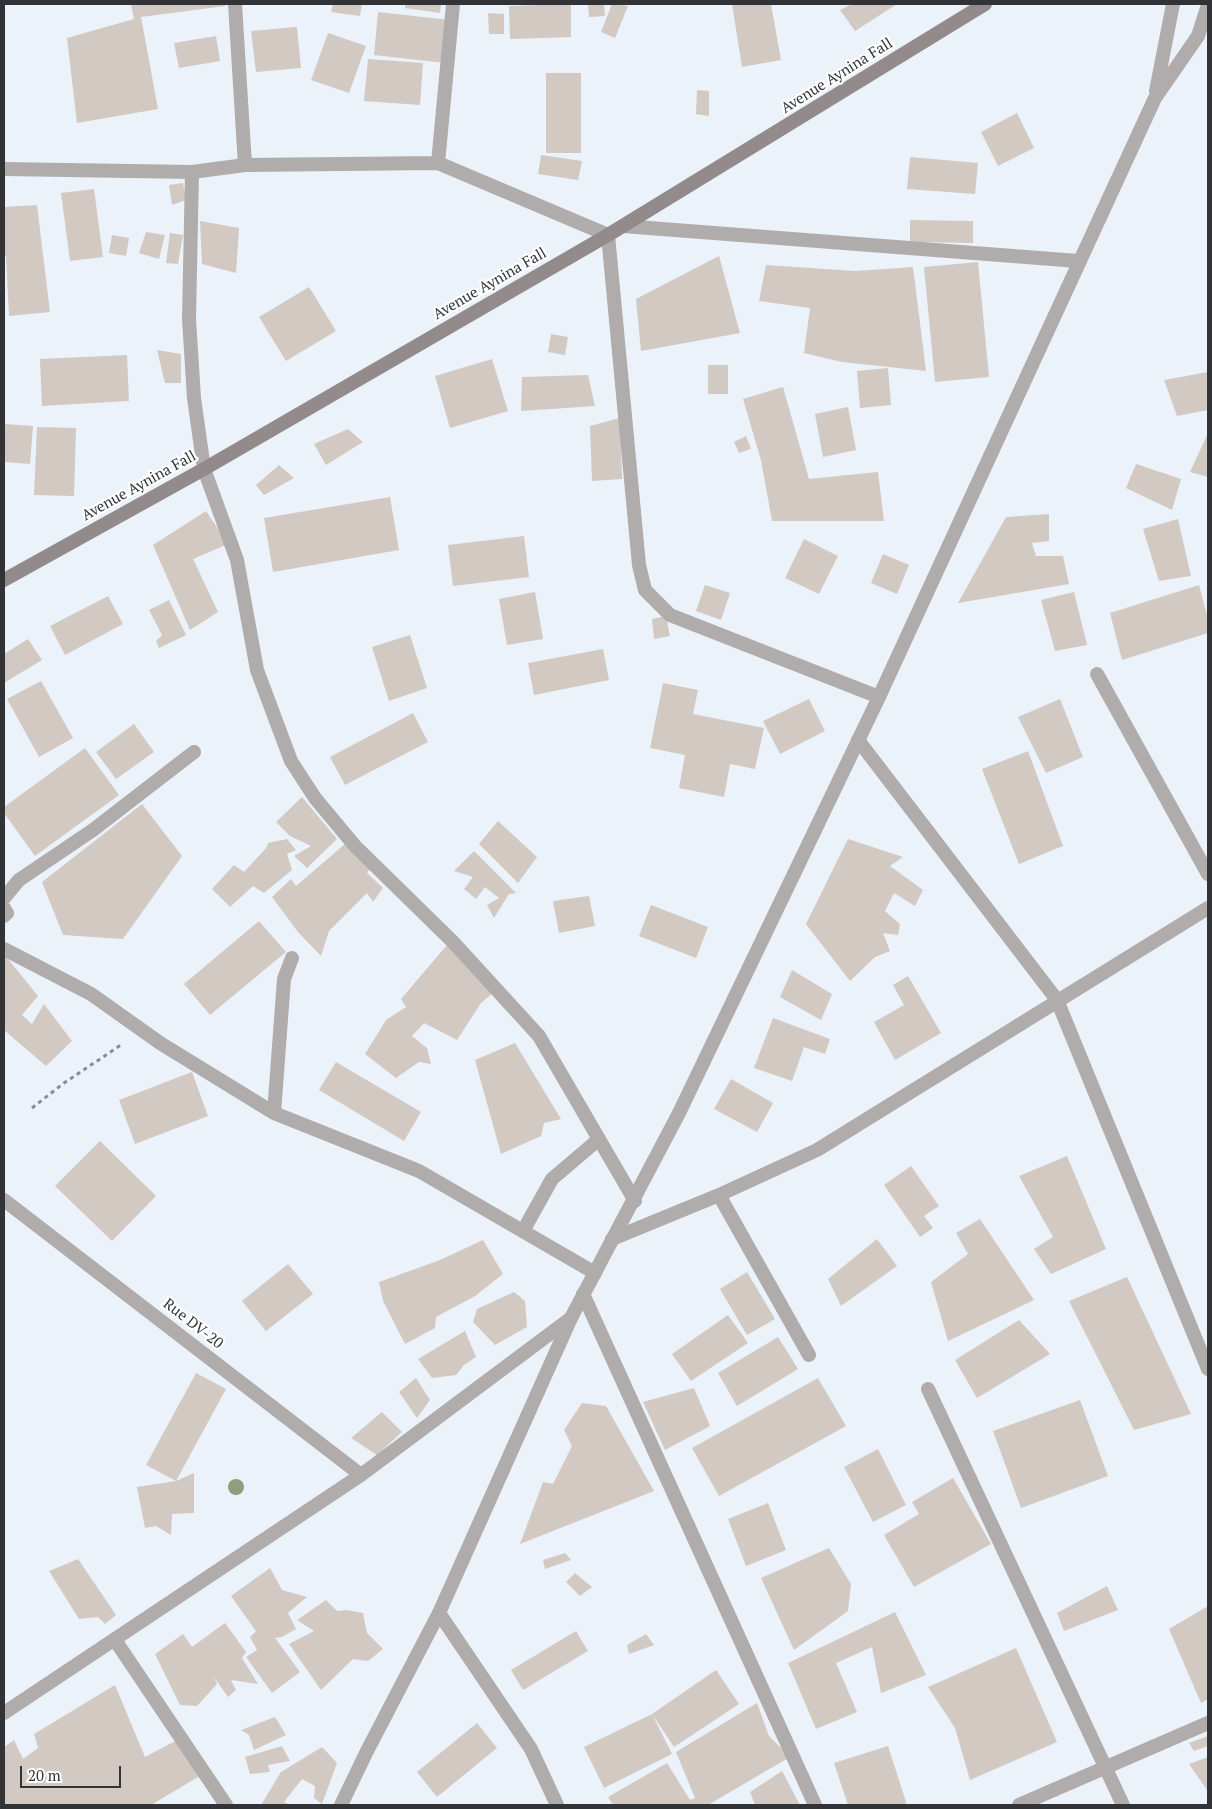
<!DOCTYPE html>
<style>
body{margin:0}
#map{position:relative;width:1212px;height:1809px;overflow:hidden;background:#ecf2fa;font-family:"PT Serif",serif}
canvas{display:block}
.frame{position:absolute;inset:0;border:5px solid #313336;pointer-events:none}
.scale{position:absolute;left:20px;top:1766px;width:101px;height:22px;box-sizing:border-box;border:2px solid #313336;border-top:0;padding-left:6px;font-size:15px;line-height:18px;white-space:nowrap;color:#313336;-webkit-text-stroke:4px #fefffe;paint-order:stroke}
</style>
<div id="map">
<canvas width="1212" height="1809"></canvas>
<div class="frame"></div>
<div class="scale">20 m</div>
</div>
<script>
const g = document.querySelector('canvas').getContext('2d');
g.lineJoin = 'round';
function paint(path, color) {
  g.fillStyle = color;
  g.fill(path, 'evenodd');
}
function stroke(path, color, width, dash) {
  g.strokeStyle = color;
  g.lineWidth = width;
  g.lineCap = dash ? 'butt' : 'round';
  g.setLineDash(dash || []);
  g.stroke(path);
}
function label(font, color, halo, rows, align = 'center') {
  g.font = font + ' "PT Serif",serif';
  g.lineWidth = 4.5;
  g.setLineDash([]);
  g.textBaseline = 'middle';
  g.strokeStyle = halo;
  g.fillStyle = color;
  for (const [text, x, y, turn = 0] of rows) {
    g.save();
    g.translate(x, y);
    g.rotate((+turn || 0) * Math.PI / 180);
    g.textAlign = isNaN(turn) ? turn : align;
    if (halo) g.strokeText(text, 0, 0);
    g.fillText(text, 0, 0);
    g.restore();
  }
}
const building = new Path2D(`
 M131,4H225V6L141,17L158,109L77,123L67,38L134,19Z
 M333,4H362L360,16L331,12Z
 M405,4H441L440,13L405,8Z
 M571,4V37L510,39L509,6Z
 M588,4H604L605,16L589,17Z
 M612,4L628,6L615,38L601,32Z
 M732,4H771L781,60L742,67Z
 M852,4H897L855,31L840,10Z
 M378,12L450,20L445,63L374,55Z
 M488,13L504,14V34H489Z
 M297,27L301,68L256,72L251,31Z
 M328,33L366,46L349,93L311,80Z
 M216,36L220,61L179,68L174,43Z
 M368,59L423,63L420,105L364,101Z
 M546,73H581V153H546Z
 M697,90L709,91V116L696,114Z
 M1017,113L1034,148L998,166L981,132Z
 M541,155L582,161L578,180L538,174Z
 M910,157L978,163L975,194L907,189Z
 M183,183L186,200L172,205L169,185Z
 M94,189L103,257L70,261L61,193Z
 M37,205L50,312L9,316L6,256H4V207Z
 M910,220L973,221V243L910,242Z
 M200,221L239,228L236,273L202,264Z
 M146,232L165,235L159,259L139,253Z
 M170,233L183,235L178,264L166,263Z
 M112,235L129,238L126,256L109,253Z
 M719,256L740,333L641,351L636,299Z
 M978,262L989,377L935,382L924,267Z
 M766,265L855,271L913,267L926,371L842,362L804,353L810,308L759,301Z
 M309,287L336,331L286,361L259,317Z
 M551,334L568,337L565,355L548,352Z
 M157,350L181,354V383H165Z
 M127,355L129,401L42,406L40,359Z
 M492,359L508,411L450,428L435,376Z
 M708,365H728V394H708Z
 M888,368L891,405L860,408L857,371Z
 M1208,372V410L1177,416L1164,380Z
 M588,375L595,406L521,411L522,377Z
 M783,387L809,479L878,472L884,521H772L761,460L743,399Z
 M848,407L856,450L823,457L815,414Z
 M620,418L622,479L592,481L590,426Z
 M4,424L33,426L30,464L4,462Z
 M37,427L76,428L74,496L34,495Z
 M348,429L363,442L326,465L314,444Z
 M1208,433V477L1190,472Z
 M746,436L751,449L739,453L734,442Z
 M1136,464L1181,479L1172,510L1126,488Z
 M279,465L294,478L264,495L256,485Z
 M390,497L399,550L273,572L264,518Z
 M206,511L228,544L193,559L218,612L190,630L153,545Z
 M1049,514V541L1032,543L1036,556H1063L1069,584L958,603L1006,517Z
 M1178,519L1191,576L1159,581L1143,529Z
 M524,536L529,577L453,586L448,545Z
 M804,539L838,556L819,594L785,578Z
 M883,554L909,565L897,594L871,583Z
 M705,585L730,593L721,620L696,611Z
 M1199,585L1208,619V633L1122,660L1110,613Z
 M535,592L543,639L507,645L499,599Z
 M1074,592L1087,645L1055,651L1041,600Z
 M108,596L123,624L65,655L50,626Z
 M169,600L186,635L159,648L156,641L162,635L149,610Z
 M666,616L670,636L654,639L652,619Z
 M410,635L427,688L389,701L372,647Z
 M28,639L42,660L4,683V654Z
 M603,649L609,680L534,695L528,663Z
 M41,681L73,738L39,757L7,699Z
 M663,683L698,690L693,714L764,728L755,769L730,764L724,797L679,788L685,755L650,748Z
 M809,699L825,731L780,754L763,721Z
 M1060,699L1083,757L1046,773L1018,717Z
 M413,713L428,742L345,785L330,757Z
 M134,724L154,752L116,779L96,752Z
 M85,748L119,795L35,856L4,813V807Z
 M1028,751L1063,846L1019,864L982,769Z
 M302,797L337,839L307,868L294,856L311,846L290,836L276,822Z
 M142,804L182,856L123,939L63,935L42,882Z
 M498,821L537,857L518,883L479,844Z
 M287,839L296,850L287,854L292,870L264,893L253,886L230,907L212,889L234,865L244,872L267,847L268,843Z
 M848,839L903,857L890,866L923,890L915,906L894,893L885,911L900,924L898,935L883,933L890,951L875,957L850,981L806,924Z
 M345,844L371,868L367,873L383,888L373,902L367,893L329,931L321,956L298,932L272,897L291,879L296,886Z
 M474,851L516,893L509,894L494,918L487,905L499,898L485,887L476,899L464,889L473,877L454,871Z
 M589,896L595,926L559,933L553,901Z
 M651,905L708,927L696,958L639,936Z
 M259,921L286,952L210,1015L184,984Z
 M447,945L493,993L481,1003L457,1040L424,1023L412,1036L427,1048L431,1064L419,1062L396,1078L365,1054L386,1020L406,1007L401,999Z
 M4,954L38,996L22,1015L32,1024L44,1004L72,1041L46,1066L4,1030Z
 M792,970L832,994L821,1020L780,997Z
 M908,976L941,1033L895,1060L874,1022L904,1005L893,985Z
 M773,1018L830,1039L825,1054L804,1047L792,1081L754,1068Z
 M515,1043L561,1119L544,1123L541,1136L501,1154L475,1060Z
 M336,1062L421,1112L404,1141L319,1090Z
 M192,1072L208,1116L135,1144L119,1100Z
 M731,1079L773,1103L757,1132L714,1109Z
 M100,1141L156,1196L112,1241L55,1186Z
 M1067,1156L1106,1249L1051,1274L1034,1249L1053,1237L1019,1176Z
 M911,1166L939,1206L924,1216L933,1228L920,1237L884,1185Z
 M980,1219L1034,1300L948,1341L931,1282L968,1254L956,1233Z
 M877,1239L897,1266L841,1306L828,1279Z
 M483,1240L503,1274L475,1296L436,1317L435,1328L405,1344L383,1301L379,1282L440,1260Z
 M288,1264L313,1294L266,1331L242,1301Z
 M747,1272L775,1319L747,1335L720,1289Z
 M1127,1277L1191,1414L1134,1430L1069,1301Z
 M514,1292L525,1301L527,1327L495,1345L473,1322L477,1309Z
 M728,1315L748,1343L691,1381L672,1354Z
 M1019,1320L1050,1354L977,1398L955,1360Z
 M465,1331L476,1357L464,1365L456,1375L432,1378L418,1359Z
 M778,1337L798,1369L737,1406L718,1373Z
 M196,1373L226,1389L176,1481L146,1465Z
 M416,1378L430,1400L417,1418L399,1392Z
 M818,1378L846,1426L719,1496L692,1448Z
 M694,1388L710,1426L665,1450L643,1402Z
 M1080,1400L1108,1476L1021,1508L993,1431Z
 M582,1403L606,1406L654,1491L520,1544L543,1482L553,1484L572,1446L564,1430Z
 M382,1412L402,1432L377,1455L351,1438Z
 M878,1449L906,1505L873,1522L844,1467Z
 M194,1473V1513L172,1514L171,1535L156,1526L145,1528L137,1487L176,1481Z
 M953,1478L991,1544L914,1587L884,1535L919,1514L912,1502Z
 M768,1503L786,1550L746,1566L728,1519Z
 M829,1548L851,1584L848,1611L794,1650L761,1578Z
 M565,1553L571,1560L545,1569L543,1560Z
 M78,1559L116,1615L105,1624L98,1617L79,1619L49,1571Z
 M270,1568L282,1590L307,1597L288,1613L296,1629L282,1637L275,1638L300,1672L272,1693L246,1657L257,1650L250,1637L256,1631L231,1596Z
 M575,1573L592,1587L580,1596L566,1582Z
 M1107,1586L1118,1610L1064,1631L1057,1613Z
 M326,1600L337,1611L346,1610L363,1613L367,1633L383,1649L368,1661L353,1659L321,1690L289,1644L314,1631L297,1620Z
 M1208,1606V1699L1201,1703L1169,1629Z
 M895,1612L926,1675L881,1693L872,1647L836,1663L857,1712L816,1729L788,1663Z
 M225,1623L246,1652L242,1658L258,1684L231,1680L236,1690L228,1697L214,1677L217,1684L197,1706L180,1705L155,1654L183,1634L192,1647Z
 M576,1631L588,1651L523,1690L511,1670Z
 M646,1634L654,1645L629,1654L627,1645Z
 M1016,1648L1057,1742L970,1780L955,1728L928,1687Z
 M716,1670L739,1704L674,1747L652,1714Z
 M115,1685L145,1757L179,1739L203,1774L151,1805H4V1747L14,1740L23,1759L38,1748L34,1734Z
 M757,1703L769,1736L790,1757L708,1805H613L608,1797L667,1763L690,1800L695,1798L676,1752Z
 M652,1714L672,1754L604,1788L584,1747Z
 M275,1717L286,1735L254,1750L249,1735L241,1730Z
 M477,1723L497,1748L437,1797L417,1772Z
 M1208,1736V1746L1194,1751L1189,1743Z
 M282,1746L290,1761L268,1765L270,1772L250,1774L245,1757Z
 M888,1746L907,1805H848L834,1763Z
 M322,1747L337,1763L322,1804L314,1798L315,1786L302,1779L284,1802L291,1805H261L281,1772Z
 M1208,1757V1789L1207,1790L1189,1764Z
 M782,1771L800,1805H755L750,1792Z`);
const path = new Path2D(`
 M32,1108L64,1083L121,1045`);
const pedestrian = new Path2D(`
 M4,898L19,880L93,830L194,752
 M4,908L7,913L4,916`);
const minor = new Path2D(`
 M235,4L245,165
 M438,163L453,4
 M4,169L192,172L245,165L438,163L608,235L639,565L645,590L670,615L879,697
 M192,172L189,319L194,398L204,469L237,560L257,670L291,761L315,798L355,846L453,942L539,1036L635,1201
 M623,226L1078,261
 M1097,674L1208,874
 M858,740L1057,1000L1208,1369
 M4,949L91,994L160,1043L274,1113L419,1171L595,1273
 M274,1113L284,979L292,958
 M719,1195L809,1355
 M4,1200L361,1475
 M523,1231L552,1179L599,1139
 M612,1239L719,1195L817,1150L1208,908
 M583,1294L815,1805
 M928,1389L1123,1805
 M439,1613L531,1749L557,1805
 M115,1640L226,1805
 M4,1713L361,1475L571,1318
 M1019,1805L1208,1723`);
const tertiary = new Path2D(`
 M1156,91L1173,4
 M341,1805L367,1751L439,1613L571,1318L679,1113L879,697L1155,98L1198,36L1208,5`);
const secondary = new Path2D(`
 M4,580L204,469L608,235L985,4`);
const trees = [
 [236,1487]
];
const streetNames = [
 ["Avenue Aynina Fall",837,76,-32],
 ["Avenue Aynina Fall",490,284,-30],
 ["Avenue Aynina Fall",139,486,-29],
 ["Rue DV-20",193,1324,38]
];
paint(building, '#d1c9c2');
stroke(path, '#898c92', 3, [4, 4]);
stroke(pedestrian, '#b1acac', 14);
stroke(minor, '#b1acac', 14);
stroke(tertiary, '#b1acac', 14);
stroke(secondary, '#928a8b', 14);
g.fillStyle = '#919d7d';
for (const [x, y] of trees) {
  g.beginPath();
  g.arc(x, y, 8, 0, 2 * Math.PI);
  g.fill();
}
label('15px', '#313336', '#fefffe', streetNames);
</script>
